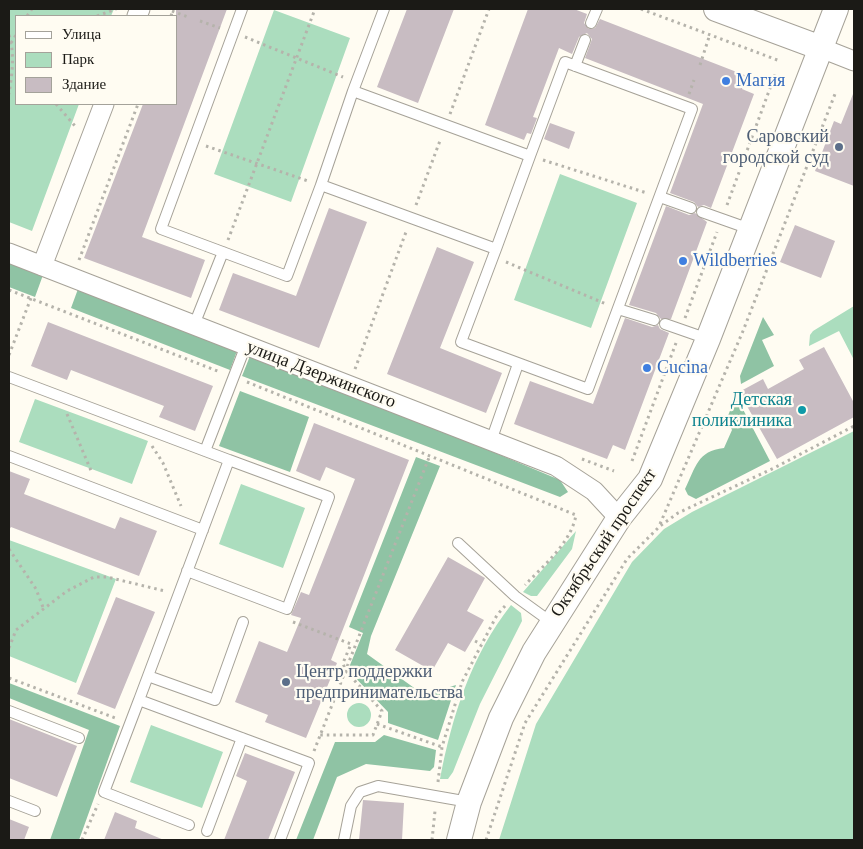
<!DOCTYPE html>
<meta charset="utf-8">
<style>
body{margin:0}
#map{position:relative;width:863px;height:849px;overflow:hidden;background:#fffcf2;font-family:Georgia,serif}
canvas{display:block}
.frame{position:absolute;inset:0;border:10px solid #1b1a16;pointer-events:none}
.legend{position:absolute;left:15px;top:15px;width:162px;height:90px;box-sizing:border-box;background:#fffcf2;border:1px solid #a4a29a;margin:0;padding:6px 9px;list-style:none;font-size:15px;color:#1b1a16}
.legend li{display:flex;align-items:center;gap:10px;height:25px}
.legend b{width:25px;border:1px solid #a4a29a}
</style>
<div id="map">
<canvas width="863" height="849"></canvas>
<div class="frame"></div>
<ul class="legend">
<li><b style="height:6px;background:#fff"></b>Улица</li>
<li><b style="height:14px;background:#abddbe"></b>Парк</li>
<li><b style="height:14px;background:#c8bcc2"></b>Здание</li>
</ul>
</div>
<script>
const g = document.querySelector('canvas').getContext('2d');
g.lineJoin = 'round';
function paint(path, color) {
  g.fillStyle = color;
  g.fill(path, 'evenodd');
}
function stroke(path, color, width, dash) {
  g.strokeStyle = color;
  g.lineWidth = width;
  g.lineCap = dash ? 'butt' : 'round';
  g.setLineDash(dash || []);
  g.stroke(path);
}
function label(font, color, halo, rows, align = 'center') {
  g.font = font + ' Georgia,serif';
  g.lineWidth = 4.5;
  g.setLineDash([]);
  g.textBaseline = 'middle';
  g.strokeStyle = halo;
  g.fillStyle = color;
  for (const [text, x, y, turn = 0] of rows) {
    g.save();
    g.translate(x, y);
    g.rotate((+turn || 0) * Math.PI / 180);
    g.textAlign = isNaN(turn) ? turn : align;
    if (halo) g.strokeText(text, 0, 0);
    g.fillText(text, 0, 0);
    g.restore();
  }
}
const green = new Path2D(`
 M9,9H114L111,16H16V104H79L32,231L9,222Z
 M274,10L350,38L291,202L214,174Z
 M560,174L637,203L591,328L514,300Z
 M854,306V360L839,331L809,346L810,335L813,331Z
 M35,399L148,441L132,484L19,442Z
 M854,431V840H499L536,724L632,562L664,529L692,512Z
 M241,484L305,508L283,568L219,544Z
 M576,531L572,549L537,596H531L523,592Z
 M9,540L116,579L76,683L9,656Z
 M511,605L521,613L522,621L480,704L453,772L448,779H440C452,716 471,656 511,605Z
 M347 715a12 12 0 1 1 24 0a12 12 0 1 1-24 0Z
 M151,725L223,752L202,808L130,782Z`);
const forest = new Path2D(`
 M9,262L43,275L35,297L9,287Z
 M78,289L237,351L230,370L71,308Z
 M763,317L774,335L762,340L774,366L741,384L740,376Z
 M250,356L431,426L560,480L568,492L560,497L242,376Z
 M240,391L309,417L290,472L219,446Z
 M736,396L770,461L696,499L688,495L685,489C696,467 697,451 724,448L732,430L727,418Z
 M416,457L440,466L371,636L367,654L424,695L456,685L438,740L388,723V712L348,670L363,633L349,627Z
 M9,683L120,726L79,840H50L89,730L9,698Z
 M384,735L436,750L434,767L430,771L366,764L337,777L313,840H296L335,742H375Z`);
const building = new Path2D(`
 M176,9H227L142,237L205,260L191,298L84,258L143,104H176Z
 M407,9H454L418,103L377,87Z
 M528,9H574L587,14L584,23L589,29L595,28L600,19L747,76L742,89L754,94L711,208L704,205L698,207L694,202L670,193L703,104L585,58L592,39L587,33L579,37L572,54L559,48L533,117L537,118L531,134L527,133L524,140L485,125Z
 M853,94H854V186L815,171L834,121L841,124Z
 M550,123L575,132L569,149L544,139Z
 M666,206L689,215L695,213L707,222L671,319H661L656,313L629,305Z
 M329,208L367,222L319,348L219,310L233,273L296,296Z
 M795,225L835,241L821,278L780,262Z
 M437,247L474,262L440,348L502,373L486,413L387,374Z
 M625,318L652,327L658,325L660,329L669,333L625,450L613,445L607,459L514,424L530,381L593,404Z
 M48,322L213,386L195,431L159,417L164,406L71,370L67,380L31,366Z
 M824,347L854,403V417L777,459L739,392L763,379L768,389L804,369L799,360Z
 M314,423L409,460L331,660L337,663L306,738L265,722L268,715L235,702L259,641L287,652L301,618L291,615L301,592L309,595L355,479L326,467L320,481L296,471Z
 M9,471L30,479L24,494L115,529L120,517L157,531L139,576L11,527L9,530Z
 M448,557L485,578L467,611L484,620L465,652L448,643L432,671L395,650Z
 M116,597L155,612L115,709L77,694Z
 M9,719L77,746L57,797L9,778Z
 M245,753L295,772L268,840H224L247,781L236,776Z
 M363,800L404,803L402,840H359Z
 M115,812L137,821L135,828L164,840H104Z
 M9,819L29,827L24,840H9Z`);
const path = new Path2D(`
 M641,9L780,61
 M172,11L188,17
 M27,16L32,9
 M97,16L116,9
 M171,16L173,9
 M200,21L220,28
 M9,35C15,54 12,75 9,94
 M245,37L343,77
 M9,43L16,42
 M11,43L16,35
 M700,65L710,34
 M689,94L694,80
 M56,104L75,126
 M450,114L489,9
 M206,146L308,181
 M543,160L647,193
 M416,205L441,138
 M727,205L776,72
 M228,240L315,9
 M79,260L138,104
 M506,262L606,304
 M9,290L220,372
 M685,318L717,232
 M9,355L31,298
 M355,369L406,232
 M247,382L576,515C571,543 544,565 525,585
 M67,414L92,473
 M152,446L163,463L181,506
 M582,459L614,471
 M632,461L676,343
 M660,524L743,331L835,94
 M9,549L36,589L44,610
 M293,622L351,644L343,663L345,670L382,711L373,735H320
 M475,641L481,644
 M9,648L16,630L67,591L94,577H107L165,591
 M9,678L118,719
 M377,724L442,747
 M314,751L430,455
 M438,782L442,747L462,682L497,615L505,606
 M82,840L98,804
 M432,840L435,811
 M486,840L525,723L627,559L660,526L678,513L774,468L854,426`);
const service = new Path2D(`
 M242,9L161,229L287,276L321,185L496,249L461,342L588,389L692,109L565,62L530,156L353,91L384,9
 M591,23L597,9
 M575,66L585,40
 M321,185L353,91
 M660,197L691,208
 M702,212L750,229
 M496,249L530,156
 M618,309L654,320
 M665,324L708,339
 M194,325L223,252
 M9,377L229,460L139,700L309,763L280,840
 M491,441L518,364
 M205,451L246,345
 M9,456L203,530
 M458,543L515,596L551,622
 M187,571L287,609L329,497L229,460
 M148,676L215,700L243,622
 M139,700L104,792L189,825
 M9,711L79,738
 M9,801L35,811
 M207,831L242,738
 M344,840L351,806L360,792L378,786L469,802`);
const minor = new Path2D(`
 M137,16L140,9
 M821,48L854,61
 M9,253L556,466L594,491L619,518
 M42,266L104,104`);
const tertiary = new Path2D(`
 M716,9L821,48
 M459,840L469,802L501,718L534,652L619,518L650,479L708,339L836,9`);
const markers = [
 [726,81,5,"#3f7fe0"],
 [839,147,5,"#5c6f8a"],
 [683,261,5,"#3f7fe0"],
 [647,368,5,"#3f7fe0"],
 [802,410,5,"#0f9aa8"],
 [286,682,5,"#5c6f8a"]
];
const shopNames = [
 ["Магия",736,81],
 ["Wildberries",693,261],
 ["Cucina",657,368]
];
const serviceNames = [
 ["Саровский",829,137],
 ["городской суд",829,158],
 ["Центр поддержки",296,672,"left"],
 ["предпринимательства",296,693,"left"]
];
const streetNames = [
 ["улица Дзержинского",321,375,21],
 ["Октябрьский проспект",604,543,-56]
];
const cultureNames = [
 ["Детская",792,400],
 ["поликлиника",792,421]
];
paint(green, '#abddbe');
paint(forest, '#8fc3a4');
paint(building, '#c8bcc2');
stroke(service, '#a6a298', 12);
stroke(minor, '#a6a298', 21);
stroke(tertiary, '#a6a298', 26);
stroke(path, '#b5b3ab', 3, [2.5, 4]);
stroke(service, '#fff', 10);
stroke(minor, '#fff', 19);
stroke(tertiary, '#fff', 24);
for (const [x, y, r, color] of markers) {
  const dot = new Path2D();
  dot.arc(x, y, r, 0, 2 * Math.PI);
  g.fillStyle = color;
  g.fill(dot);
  stroke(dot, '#fffcf2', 2);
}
label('18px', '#366cbe', '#fffcf2', shopNames, 'left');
label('18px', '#4e5e75', '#fffcf2', serviceNames, 'right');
label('18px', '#1b1a16', '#fffcf2', streetNames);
label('18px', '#0d838f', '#fffcf2', cultureNames, 'right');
</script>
